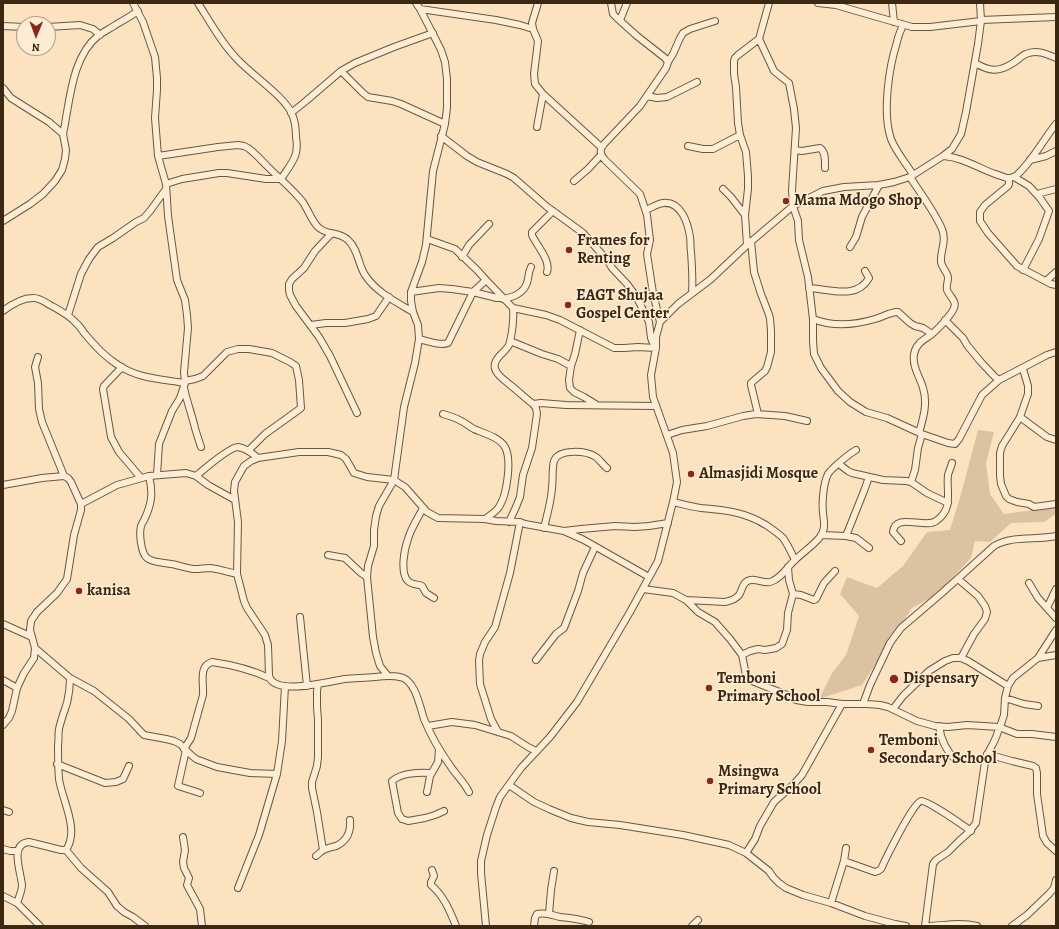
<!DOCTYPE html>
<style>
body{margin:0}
#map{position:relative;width:1059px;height:929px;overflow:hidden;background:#fce3bf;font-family:Alegreya,serif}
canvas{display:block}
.frame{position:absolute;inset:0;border:4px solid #3a2813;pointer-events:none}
.north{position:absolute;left:16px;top:16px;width:40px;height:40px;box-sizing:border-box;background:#fdedd5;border:1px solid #af9e87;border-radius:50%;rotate:181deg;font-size:11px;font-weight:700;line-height:16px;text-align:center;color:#3a2813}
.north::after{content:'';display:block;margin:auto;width:14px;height:18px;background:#8f2418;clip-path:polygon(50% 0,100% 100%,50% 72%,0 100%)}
</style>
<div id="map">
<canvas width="1059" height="929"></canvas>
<div class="frame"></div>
<div class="north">N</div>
</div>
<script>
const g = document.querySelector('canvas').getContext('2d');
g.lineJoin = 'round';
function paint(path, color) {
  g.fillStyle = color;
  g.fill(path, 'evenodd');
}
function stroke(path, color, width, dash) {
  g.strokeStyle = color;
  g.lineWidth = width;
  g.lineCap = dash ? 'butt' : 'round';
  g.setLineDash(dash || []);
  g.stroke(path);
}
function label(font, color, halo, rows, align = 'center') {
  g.font = font + ' Alegreya,serif';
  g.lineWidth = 3;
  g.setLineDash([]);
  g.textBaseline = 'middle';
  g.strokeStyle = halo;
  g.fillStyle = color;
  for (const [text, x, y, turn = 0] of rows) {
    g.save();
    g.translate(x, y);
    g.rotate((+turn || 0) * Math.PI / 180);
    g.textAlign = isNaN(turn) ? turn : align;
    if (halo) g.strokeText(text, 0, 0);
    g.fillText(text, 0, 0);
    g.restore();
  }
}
const green = new Path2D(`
 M978,430L994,432L986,463L990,494L1004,514L1056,507V514L1044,522L1011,523L990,542L975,541L971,558L936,595L912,608L862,685L819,699L832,673L846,655L859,616L840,594L847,577L877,588L903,566L927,532L950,530L961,494Z`);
const minor = new Path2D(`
 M133,3L143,22L155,57L157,78V90L155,118L158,156L166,184L168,216L177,280L185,300L187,315L188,328L184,372L185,383L180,398L172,411L159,444L157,475
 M538,3L532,23L533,29L538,41L534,74L535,84L543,94L601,147
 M611,3L613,14L617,18L637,36L665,58L668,62L666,68L640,106L604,144C599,150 600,154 605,160L640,194L647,215L650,240L647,254L653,293L660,322
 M818,3L836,5L853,10L912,27H930L981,21
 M892,3L894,22
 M420,9L496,20L520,25L533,29
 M620,20L627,3
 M981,20L1056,17
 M903,25C901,30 898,36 897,42C889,67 882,113 891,139C896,152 906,163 913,175
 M3,26L24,27
 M48,27L80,25L93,29L100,35
 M759,39L767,56L774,71L789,83L794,109L796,128L792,190L793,206L798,221L799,240L808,277L813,319V341L814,354L821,368L838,391L850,402L866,412L887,418L922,434L948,443L955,444L959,439L982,395L999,380L1047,355L1056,352
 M668,62L673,54L680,38L683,33L690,29L715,21
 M975,63C989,71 998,73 1013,63C1017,61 1021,56 1026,54C1036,49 1047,54 1056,58
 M341,71L363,93L368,97L392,101L401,104L445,124
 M3,88L11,98L49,122L63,134L66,150L65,159L62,170L55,181L43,194L30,204L3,221
 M647,96L657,98L667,97L697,82
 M291,113L306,101L341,71L355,63L394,47L433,33
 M537,127L543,94
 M63,134C70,102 71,57 99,35C105,31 111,28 117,24C124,20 131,16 138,11
 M441,136L467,156L477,162L507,174L514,178L546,206L583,233L608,261L612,268L627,284L636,296L649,322L651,338L653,343L656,345
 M688,146L703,149H713L740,135
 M795,150L802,151L820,148C826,152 825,161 825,168
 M158,156L218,147L238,145L244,146L248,148C255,153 261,160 268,167C279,178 292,189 302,201C308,209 311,220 318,227C327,236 339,231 348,240C358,249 358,264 365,275C376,292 396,302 413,312
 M943,156C962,157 978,168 995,174C999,175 1003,177 1007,178C1011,178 1015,177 1018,174C1033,160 1043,140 1056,124
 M1030,160L1046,156L1056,151
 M910,177C921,194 934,211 942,229C947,242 940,250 941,262C942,268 948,273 948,278C948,282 946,286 947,290C951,299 959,302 952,312C947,319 939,328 932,334C924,340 916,343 914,354C912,367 920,377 923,388C928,403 923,419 919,433
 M1014,177L1029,186L1040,198L1049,211L1039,239L1023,270
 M1009,178V184L1008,186L985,205L980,212V221L988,233L1017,266L1051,284L1056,285
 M574,181L588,169L601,155
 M166,184L182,179L219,173H227L266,179H281C286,171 294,162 296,153C297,148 297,142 296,137C296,129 295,121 292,114C284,96 252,75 238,60C222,44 210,22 198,3
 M723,189L731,197L745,215
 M1037,194L1056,189
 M646,210C651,208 657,204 663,203C681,201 688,223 690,237C691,242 690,247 691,252C692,266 693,279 692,293
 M331,234L315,251L304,268L292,279L289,284V290L290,295L296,306L319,337L330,356L357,413
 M427,239L455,249L477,270L486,280L513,308C514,318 512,336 509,345C505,353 490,360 496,371C499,377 505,380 509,384C517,390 525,398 533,404L536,408L537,414L532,448L523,475L520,497L516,507L509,522
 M751,241L754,272L761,294L768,312L770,318L771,331V352L767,367L765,371L751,383V385L758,414
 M747,245L745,215L748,189V176L746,152L740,135L738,123L736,87L734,74V61L735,58L738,55L759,39L769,3
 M850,247L856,237L862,217L879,185
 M462,257L469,245L489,224
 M547,272C551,260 536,245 532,235V232L553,211
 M1046,281L1056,272
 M809,288C829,289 857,300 869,278L865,271
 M411,292L439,288L452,289L473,292L497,298H502
 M503,299C513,297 523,294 527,283C529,276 528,273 531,267
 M513,308L546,315L560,320L614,348H624L638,347L656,348
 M3,311C12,304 22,298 33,298C40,298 45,302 50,305C59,310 69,315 75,322C79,325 82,330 85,334C94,345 105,357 118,365C139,379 161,379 185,383
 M68,315L81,274L89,259L98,247L113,238L136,222L144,218L150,211L166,189
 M813,319C833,327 855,325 875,319C882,317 889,313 896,312H898L910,323L915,326L923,328L932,334
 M945,320L963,338L967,345L980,361L994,376L999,380
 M311,325L326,323H345L368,319L376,316L389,297
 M580,330L575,354L571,366L569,380L570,388L574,392L584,397L597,405
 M419,339C428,341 440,346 448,343L473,292L486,280
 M510,341L542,354L558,359L571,366
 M38,357L35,367L38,383L39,409L42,422L64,476
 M122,367L104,386L103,389L111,437L119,452L141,478
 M1023,369L1028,386V394L1020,417L1002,446L1000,453V476L1001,484L1006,496L1009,499L1017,502L1029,504L1034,507L1056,504
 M185,381L195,379L203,376L227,352L238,349H249L272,353L290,362L296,366L299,380L301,408L297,411L265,434L248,451
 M184,388C187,402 192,415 195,428C197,435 199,441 201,447
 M533,404L541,403L566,405L656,406
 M443,414C450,416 457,418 463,422C467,424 470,427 474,429C483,433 499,437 505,447C512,460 507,495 499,507C496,512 490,515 485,519
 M1020,417L1047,437L1056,440
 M667,435L682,430L707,426L743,416L756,414L785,416L807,421
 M839,464L848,471L852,473L883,480L906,481L911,482L927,493L948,503
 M149,476C153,492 152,503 145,518C144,521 142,523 141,526C139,534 141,553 147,558C153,563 163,562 171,564C178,565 186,568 194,569C200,569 205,568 210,568C219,569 228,572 237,574
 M196,476C203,470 230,447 238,447C246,448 253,454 258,458
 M911,482L915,470L918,448L922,434
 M3,485L42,478L64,476L68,478L71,482L81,504V510L74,535L67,579L57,593L37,612L31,621L30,630L35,648L34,658L24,673L17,688L12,711L9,718L3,725
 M673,502C682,504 692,507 701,508C725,510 745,512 766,525C772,529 778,533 783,538C788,545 791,552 795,560
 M81,504L117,485L149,476L186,473L196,476L208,485L235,500
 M423,508C418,518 411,528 408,539C404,550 400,573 408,581C412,585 418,584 422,586L426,593L434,598
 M544,528C547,515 551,502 552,488C553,481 552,467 554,461C559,448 587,451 596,457C600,460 603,465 607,468
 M564,531L581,529L615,526L635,527L649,526L668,523
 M821,535L846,536L856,538L869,548
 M846,536L864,491L869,477
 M901,541L893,532C895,512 925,529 936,521C954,509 946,492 948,475C949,471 951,467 952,463
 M328,555L345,558L361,573L367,577
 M958,579L978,596L985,606L987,612L985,619L974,634L961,658
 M1029,583L1038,598L1056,618
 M643,589L673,593L686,600L698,612L715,622L730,639L742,655L746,675L752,681L787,695L796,700L808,702H827L842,704H867L880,705L888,707L917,721L935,726L948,727L967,725L999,727L1017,734H1032L1056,737
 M793,594L801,595L814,600L816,599L824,583L835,571
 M686,600L725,602C730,601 736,599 739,595C742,591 742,585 746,582C753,576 763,584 770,582C781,579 787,567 795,560C803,552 813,546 820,537C826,529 824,522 823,513C822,503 823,484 828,474C831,469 850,453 856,450
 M1047,608L1056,589
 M300,617L307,686
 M3,624L32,637
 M35,648L70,678L94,691L129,719L144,735L166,739L174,741L180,744L191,755L196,759L217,767L250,773L277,774
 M742,655L750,651L758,649L765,650L776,648L782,644L787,630L788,613L793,594L789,580L788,567
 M1038,658L1056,630
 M536,660L556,634L564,628L578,591L583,573L595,547
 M388,676L380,666L376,653L373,637L367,577L368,566L374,546V530L376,516L379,506L394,480L404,407L415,363L419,339L418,325L413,312L411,301V292L422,262L426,245L433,171L445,124L447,108V79L445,62L441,50L436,40L420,9L416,3
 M3,680L17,688
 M318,684L317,691V707L318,720V757L317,766L312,782V788L317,812L323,850
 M1005,698L1024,704L1038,706
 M863,704L870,685L890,643L901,628L943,592L994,546C997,544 1000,543 1003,542C1018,536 1040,540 1056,536
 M893,709L903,696L929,671L945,661L953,658H961L968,661L1008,686
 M428,726L452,722L475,725L511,736L528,747L536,751
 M939,726C941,740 946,751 956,760
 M1000,727L1004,715L1005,698L1008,686L1013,678L1038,658L1056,655
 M498,732L491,719L480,684L479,661L480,654L485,642L495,627L510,573L520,522
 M184,749L191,738L203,695C204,684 198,666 212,662C233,665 250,669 269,678
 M186,750L178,786L200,793
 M987,754L1012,761L1033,766L1036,768L1037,773V794L1043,836L1047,843L1056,851
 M57,764L105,783L116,782L123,779L129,766
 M431,773C419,772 401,773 392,781L398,813L402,819L408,821L425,818L435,815L444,811
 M509,785L534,802L549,809L571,818L588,822L620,825L683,835L729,845L746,853L769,871L773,877L779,883L786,888L803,895L831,903L865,916L895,924L906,926
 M427,792L430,776L438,762L439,749
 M469,792C464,782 457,776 451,767C441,753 431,736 424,719C420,707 415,679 400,677C391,675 383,676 375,677C365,678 355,678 345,679C330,681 272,697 269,675L268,645L265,635L247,608L244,601L237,574L238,522L234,491L235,482L244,466L251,461L258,458L299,452H328L341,455L346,459L354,473L367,477L394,480L405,487L427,512L438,518L485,519L496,521L520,522L525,524L564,531L584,540L649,577
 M3,810L9,812
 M183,837L185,850L183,862L184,868L189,878L187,885L200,909L202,926
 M3,849L10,851H18
 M66,850L81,868L108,892L117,906L124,912L133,917L145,926
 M746,853L755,839L760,826L774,802L793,785L802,775L842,704
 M316,856C318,854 321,852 323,850C327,848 332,847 336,846C347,841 351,832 350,820
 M844,861L875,872L878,871L881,869C885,860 914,801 921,801C927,800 964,826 971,831
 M432,870L434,876L431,882V885C444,896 450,911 456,926
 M238,888L259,835L277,774L282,741L285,686
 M3,896L17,903L40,926
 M17,903C19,897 22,891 22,885C21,872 9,844 29,842L61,850H66C80,830 62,800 59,779C58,767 58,757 58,745C59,740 58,734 59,729C61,720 64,712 67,703C69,695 70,686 70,678
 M831,903L844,861L846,848
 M549,914L551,890L554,871
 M486,926L481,873V861L487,835L496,807L500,797L521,768L550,737L577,702L630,612L658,561L673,502L677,482L673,453L653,397L651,375L656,348V337L660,322L678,304L711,279L747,245L793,206L823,191L844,187L879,185L894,182L910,177L943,156L952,149L961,134L966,112L978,44L981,21L980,3
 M534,926L535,918L537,914C545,912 552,915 560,917C570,918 580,919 589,922
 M692,926L698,920
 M925,926L933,864L936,860L948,852L959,841L968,833L976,823L985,762C988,749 997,741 999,727
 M930,926C946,925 961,922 977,926
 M1012,926L1027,915L1049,894L1054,888L1056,880`);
const markers = [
 [786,201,4,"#8f2418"],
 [569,250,4,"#8f2418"],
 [568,305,4,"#8f2418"],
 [691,474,4,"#8f2418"],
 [79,591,4,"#8f2418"],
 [894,679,5,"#8f2418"],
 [709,688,4,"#8f2418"],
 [871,750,4,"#8f2418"],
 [710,781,4,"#8f2418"]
];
const poiNames = [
 ["Mama Mdogo Shop",794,201],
 ["Frames for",577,241],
 ["Renting",577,259],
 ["EAGT Shujaa",576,296],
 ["Gospel Center",576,314],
 ["Almasjidi Mosque",699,474],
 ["kanisa",87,591],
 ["Temboni",717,679],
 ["Primary School",717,697],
 ["Dispensary",903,679],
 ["Temboni",879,741],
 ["Secondary School",879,759],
 ["Msingwa",718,772],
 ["Primary School",718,790]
];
paint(green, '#dbc3a2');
stroke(minor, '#6a573e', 8);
stroke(minor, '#fdedd5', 6);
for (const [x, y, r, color] of markers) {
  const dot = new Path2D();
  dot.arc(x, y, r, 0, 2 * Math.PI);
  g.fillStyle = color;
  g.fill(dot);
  stroke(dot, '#fdedd5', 1.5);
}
label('bold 16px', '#3a2813', '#fdedd5', poiNames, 'left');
</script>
